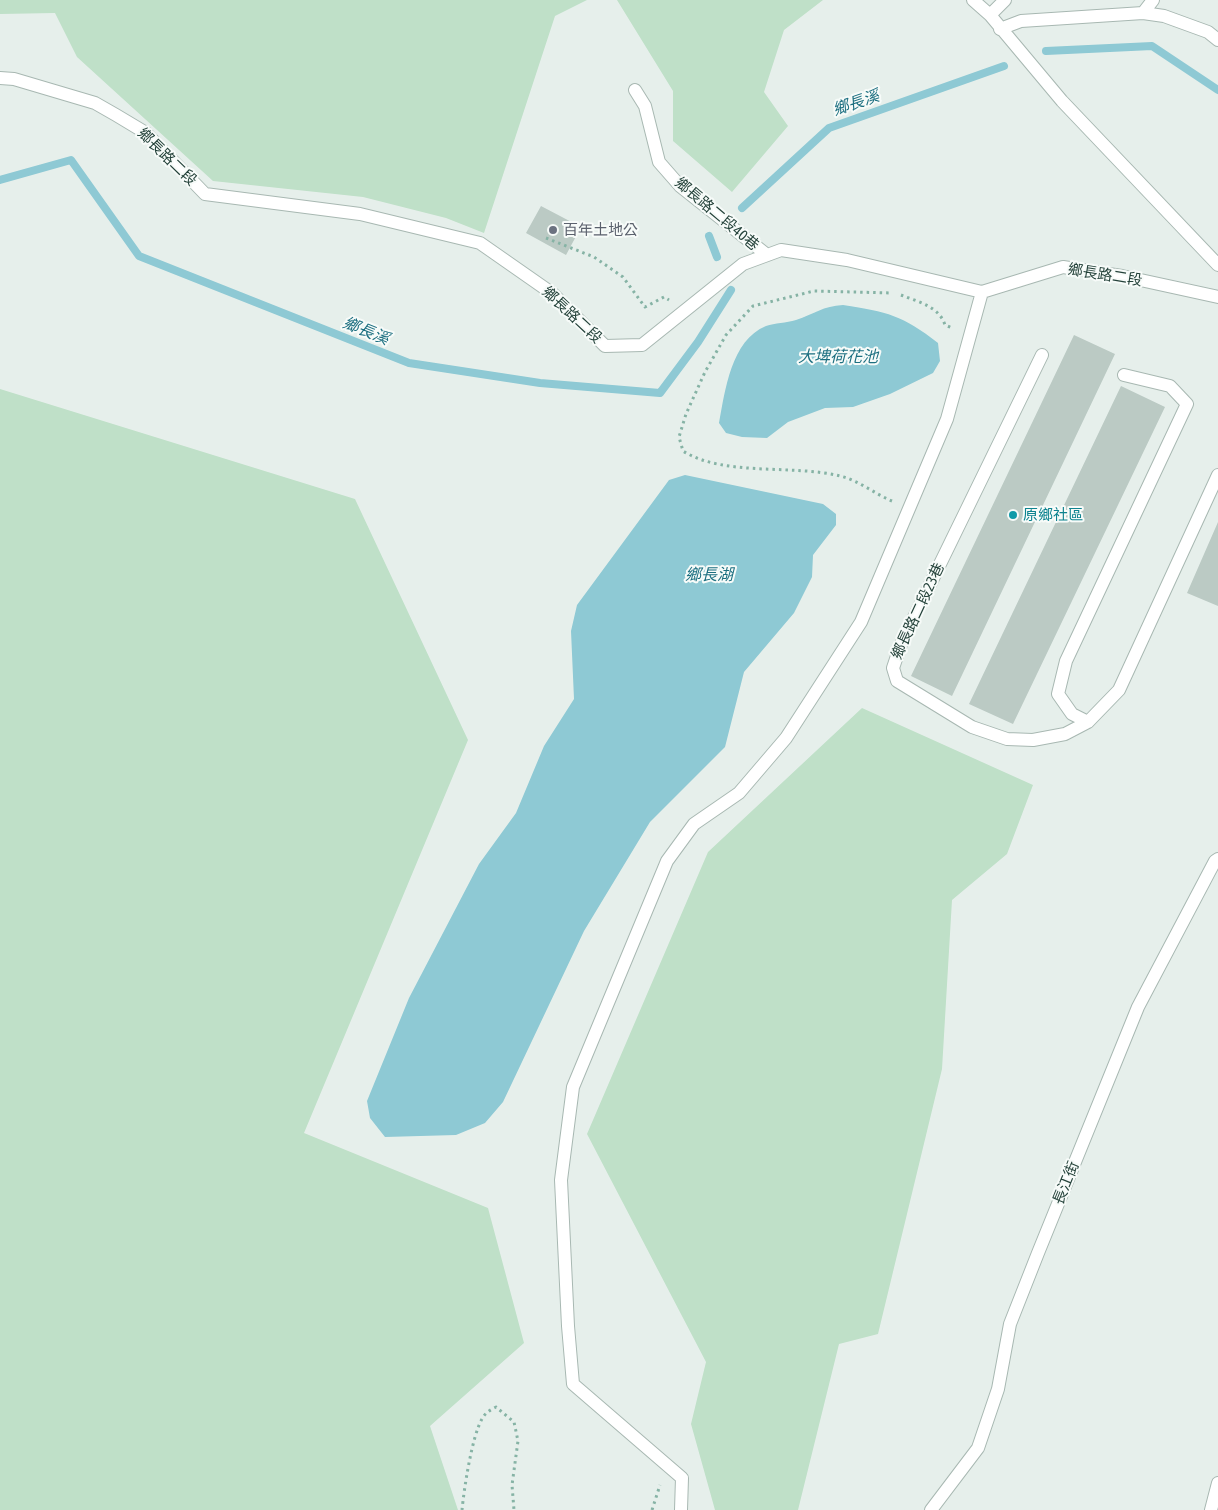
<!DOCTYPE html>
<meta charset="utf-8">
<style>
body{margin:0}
canvas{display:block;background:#e6efeb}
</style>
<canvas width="1218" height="1510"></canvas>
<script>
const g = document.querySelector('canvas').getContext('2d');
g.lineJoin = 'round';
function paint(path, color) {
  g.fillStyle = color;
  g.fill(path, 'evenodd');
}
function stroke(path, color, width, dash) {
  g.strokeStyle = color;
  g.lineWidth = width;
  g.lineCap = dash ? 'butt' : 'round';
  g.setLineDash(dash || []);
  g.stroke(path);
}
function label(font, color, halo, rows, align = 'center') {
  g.font = font + ' "Asap Condensed","Noto Sans TC",sans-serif';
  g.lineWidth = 4;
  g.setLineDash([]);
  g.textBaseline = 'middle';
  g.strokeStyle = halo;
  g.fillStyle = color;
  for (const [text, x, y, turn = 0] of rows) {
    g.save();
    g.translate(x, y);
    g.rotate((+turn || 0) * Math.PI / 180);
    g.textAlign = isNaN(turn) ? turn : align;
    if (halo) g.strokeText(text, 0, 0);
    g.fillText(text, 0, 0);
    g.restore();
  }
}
const green = new Path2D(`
 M0,0H587L555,16L484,233L446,218L363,197L213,181L77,57L55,13L0,14Z
 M617,0H823L784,30L764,92L788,126L732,192L673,141V91Z
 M0,389L355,499L468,740L304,1133L488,1208L524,1343L430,1426L458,1510H0Z
 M862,708L1033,785L1007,854L952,900L942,1069L878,1334L839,1344L798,1510H715L691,1424L706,1362L587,1134L708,852Z`);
const water = new Path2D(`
 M843,305C888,312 902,315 938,343L940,361L933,373L890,394L853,407L825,408L788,422L767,438L742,437L726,433L719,423C725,391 731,340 766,326C775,323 786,323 796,320C814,314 823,306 843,305Z
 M685,475L823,504L836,514V525L813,555L812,577L794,613L744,672L725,747L650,822L584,931L503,1102L485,1123L456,1135L385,1137L370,1118L367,1101L409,998L479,864L516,813L544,746L574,699L571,631L577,605L669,480Z`);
const stream = new Path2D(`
 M1046,51L1152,46L1218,90
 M0,180L71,160L139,256L409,363L540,383L660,393L698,342L731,290
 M742,208L829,128L1004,66
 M709,236L717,257`);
const building = new Path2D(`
 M541,206L581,227L566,255L526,233Z
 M1074,335L1115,354L952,696L911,676Z
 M1121,386L1165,407L1013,724L969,704Z
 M1218,522V606L1187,593Z`);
const path = new Path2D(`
 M546,238L594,257L623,277L645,307L664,297L669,300
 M901,295C918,302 939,306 945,325L952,328
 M892,501C875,494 858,480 840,476C793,464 724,477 683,451L679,437L686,414L705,372L726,335L753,306L814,291L892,293
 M462,1510C464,1489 472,1436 482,1419C485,1413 490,1410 496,1407L514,1422L518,1441L512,1485L514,1510
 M652,1510L660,1485`);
const service = new Path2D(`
 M973,0L990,15L1062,101L1218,265
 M1143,13L1153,0
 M990,15L1005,0
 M1000,29L1021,21L1143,13L1164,16L1208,32L1218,40
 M0,78L14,79L95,103L116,115L146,133L205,194L360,214L480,243L553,294L605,346L642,345L743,264L781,250L847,260L982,292L1063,267L1122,276L1218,297
 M635,90L645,106L659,162L680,186L767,255
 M1042,355L901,644L893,668L897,681L972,727L1007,739L1033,740L1065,734L1088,722L1119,690L1218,475
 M1088,722L1072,714L1058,694L1066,661L1187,404L1170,386L1124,375
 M681,1510L682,1478L573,1384L568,1326L561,1180L573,1087L667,861L694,824L739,793L786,738L861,622L947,419L982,292
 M931,1510L978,1448L998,1389L1010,1324L1038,1253L1138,1007L1215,861L1218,859
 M1211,1510L1218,1483`);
const markers = [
 [553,230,5,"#6b7280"],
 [1013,515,5,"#0f9aa8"]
];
const streetNames = [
 ["鄉長路二段",167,157,44],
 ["鄉長路二段40巷",717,214,40],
 ["鄉長路二段",1105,275,9],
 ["鄉長路二段",572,315,43],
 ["鄉長路二段23巷",918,611,-65],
 ["長江街",1066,1183,-68]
];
const worshipNames = [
 ["百年土地公",563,230]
];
const cultureNames = [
 ["原鄉社區",1023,515]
];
const waterNames = [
 ["鄉長溪",856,103,-19],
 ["鄉長溪",366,331,22],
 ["大埤荷花池",838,357],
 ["鄉長湖",709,575]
];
paint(green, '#bfe0c8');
paint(water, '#8ec9d4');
stroke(stream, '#8ec9d4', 8);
paint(building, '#bbcac4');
stroke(service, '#a8b8b2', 14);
stroke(path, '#86b3a5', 3, [2.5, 4]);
stroke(service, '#fff', 12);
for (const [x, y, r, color] of markers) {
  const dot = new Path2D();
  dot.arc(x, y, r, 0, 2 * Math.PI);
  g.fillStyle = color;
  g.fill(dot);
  stroke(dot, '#f7fbf9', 2);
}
label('15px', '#24423a', '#f7fbf9', streetNames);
label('15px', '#5b616d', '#f7fbf9', worshipNames, 'left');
label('15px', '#0d838f', '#f7fbf9', cultureNames, 'left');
label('italic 16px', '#1c6f80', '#f7fbf9', waterNames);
</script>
